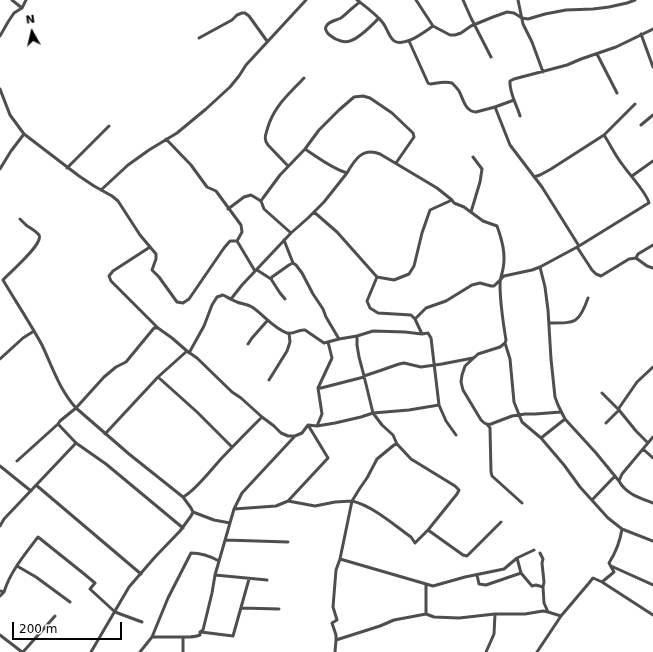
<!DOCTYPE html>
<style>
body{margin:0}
#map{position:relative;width:653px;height:652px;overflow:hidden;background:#fff;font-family:"DejaVu Sans",sans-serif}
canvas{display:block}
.north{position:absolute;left:12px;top:12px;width:40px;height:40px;-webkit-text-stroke:3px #fff;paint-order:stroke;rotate:352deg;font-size:11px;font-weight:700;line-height:16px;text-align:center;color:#000}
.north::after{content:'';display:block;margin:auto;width:14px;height:18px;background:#000;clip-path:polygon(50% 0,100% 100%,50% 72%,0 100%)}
.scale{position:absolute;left:12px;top:622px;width:110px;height:18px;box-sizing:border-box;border:2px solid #000;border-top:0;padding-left:5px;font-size:12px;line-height:14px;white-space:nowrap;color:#000;-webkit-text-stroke:3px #fff;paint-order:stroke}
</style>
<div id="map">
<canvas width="653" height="652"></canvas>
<div class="north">N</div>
<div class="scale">200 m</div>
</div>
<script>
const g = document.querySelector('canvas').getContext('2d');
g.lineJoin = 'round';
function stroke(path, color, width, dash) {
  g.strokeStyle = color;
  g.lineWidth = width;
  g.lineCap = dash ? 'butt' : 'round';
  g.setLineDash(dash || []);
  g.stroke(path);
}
const street = new Path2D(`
 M12,0L22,8
 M357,0C366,7 376,14 383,23C387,28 388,35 393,40C403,49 424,32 433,26L450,35H455L461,33L471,26L493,17L507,12L514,13L522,18L528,19L545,14L566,10L593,9L609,7L627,3L635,0
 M416,0L433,26
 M463,0L471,18L491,57
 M518,0L523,24L532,42L543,72
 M360,2C353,7 347,13 341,18C337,20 330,21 327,25C321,32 336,40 341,41C344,42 347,42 350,41C360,38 372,25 379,18
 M641,34L653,67
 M0,36L8,22L14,13L22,8L26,0
 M199,38L232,20L237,15L242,13H245L249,16L267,41
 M409,41L428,83L430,84C438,83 444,81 452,83C454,85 457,88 459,91C463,98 465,112 476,112L495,107L514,100
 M597,54L617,93
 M0,89L10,115L24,134L79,176L94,186L112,196L118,201L140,235L156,254V259L152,270L159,277L177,302L183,303L189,299L224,248L230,241H237L255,271
 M495,107L510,145L542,187L579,246
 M520,116C517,105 509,93 510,81L514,79L533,74L567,65L581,59L616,47L653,29
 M641,125L653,115
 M166,139L191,165L207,187L216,191L241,225L242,232L237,241
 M305,149C319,158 331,168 347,173C355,159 363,147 380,154L437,188L452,200L454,203L464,207L483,221L497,226C502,240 506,254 503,269C502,274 500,279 500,284C500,303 503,322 506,340L505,343L500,347L478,354L465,366L462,375L461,382L463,390L481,420C484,423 486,425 491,424L512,416L525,414H535L561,412
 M288,166L268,145C264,140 265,136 267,130C273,107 288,95 304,78
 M67,168L109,126
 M0,169L11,151L24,134
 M632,176L653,161
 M534,177L540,175L551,169L604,135L635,104
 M101,190L128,165L149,150L177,133L206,109L230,87L239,76L246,65L306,0
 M228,209L244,197L251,195L261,201
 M314,212L337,232L377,277L394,280L409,274L414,266L422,233L430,210L452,200
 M471,212L480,182L482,169L473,157
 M20,219C22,221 24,223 26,225C30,228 36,231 39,235C44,244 10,272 3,280C16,302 30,323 42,345C52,366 59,389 76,408L129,454L183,497C194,492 211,470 220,460C234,445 248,431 262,417
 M291,233L264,209L261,201L263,198L280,175L305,149L319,130L339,110L354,97L363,96L370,98L392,113L413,133L414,137L396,163
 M284,240L293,263L296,265L302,273L313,294L323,309L326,317L339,339
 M150,247L113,271L109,276L111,281L157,327
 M577,247L592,270L596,274L601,276L629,259L636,258L638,254L653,245
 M636,258L647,266L653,268
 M540,267L545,287L548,310L551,359L555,397L558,405L565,419L596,453L619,481C626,494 640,498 653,503
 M257,270L271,279
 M377,277L367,301L370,308L378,313L411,315L415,319
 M231,299L242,285L291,233L308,218L324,202L347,173
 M285,299L280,293L271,279L272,277L289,265L293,263
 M549,323C575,323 579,324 588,298
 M422,334L428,333L431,338L439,405L446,421L456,435
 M505,343L510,359L514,402L522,422L541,438L564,465L580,487L608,518L622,529L653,541
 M248,344L252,338L267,321
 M189,353L204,326L212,305L217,297L223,295C227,297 232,300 237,302C242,304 247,304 252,307C264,315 273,328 287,333C294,335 298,329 305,330L324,343L339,339L357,336
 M0,359L23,338L34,331
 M158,377L197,412L232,447
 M269,380L287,351L290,342L289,333
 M318,388H321L364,377V376L379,371L399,364L404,363L421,367L442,364L473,358
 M602,393L619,410L606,423
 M487,424L490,428L491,472L492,476L522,503
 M317,426L322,414L318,388L332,358L328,342
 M105,434L158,377L187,351L197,358L232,392L241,398L262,417L274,426L281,433L288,436H295L302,433L308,425L317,426L335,423L361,417L373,413L409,410L439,405
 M541,438L565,419
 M648,443L636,431L619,410V408L637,382L653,367
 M397,444L411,459L455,486L459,490L457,494L428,530L415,543L411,537C394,525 373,506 352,501L360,488L367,478L377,459L394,445L397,444L393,435L382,425L373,413L363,372L359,357L357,345V336L373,331L405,332L422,334L415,319L426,308L446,301L472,285L480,283L491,286H494L504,276L532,270L540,267L579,246L647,204L649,203C647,193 628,173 622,164C615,155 610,144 604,135
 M643,449L653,458
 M17,461L58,424
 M0,466L31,491
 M619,481L622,474L653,437
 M36,485L141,574
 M592,500L615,476
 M288,501L315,506L335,502L352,501L340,559
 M234,509L276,506L288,501L328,458L308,425
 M193,512L214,520L230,523
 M0,526L4,519L76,443
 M183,528L106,464L76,443L58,424L60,421L76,408L104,377L116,367L126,362L154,328H158L172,338L187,351
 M428,530L463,555L467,556L501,522
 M225,540L288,542
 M540,553L543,559L542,563L544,582L543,587
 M517,558L521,573L532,586L536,585L543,587L544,603L548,612
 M17,566L36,577L70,602
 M611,566L653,585
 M215,575L267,580
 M477,575L479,584L486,585L521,573
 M602,582L653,615
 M426,584V614
 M0,591L4,592L0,596
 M4,592C10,572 25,554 38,537L83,573L95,583L90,589L115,612L142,622
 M242,608L279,609
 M201,632L233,636L249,579
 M0,635L22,652
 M152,637C161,637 169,637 178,637C186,637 192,638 200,635V632L203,630L212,593L215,575L234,509L242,493L295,436
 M183,637V652
 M336,640V635L332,623L337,620L333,607L336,570L340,559L433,586L465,577L504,569L517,558L534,550
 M23,652L55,616
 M91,652L129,587L155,557L180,531L191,516L193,512L191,508L183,497
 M140,652L152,637L168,598L191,553C201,553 210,556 219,561
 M335,652L336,640L380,626L394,620L426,614L434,617L459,618L495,614H525L543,611L548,612L561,616
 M486,652L494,634L495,614
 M537,652L561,616L589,583L593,578L602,582L614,572L609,563C616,552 620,542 622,529`);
stroke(street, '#4e4e4e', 3);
</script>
